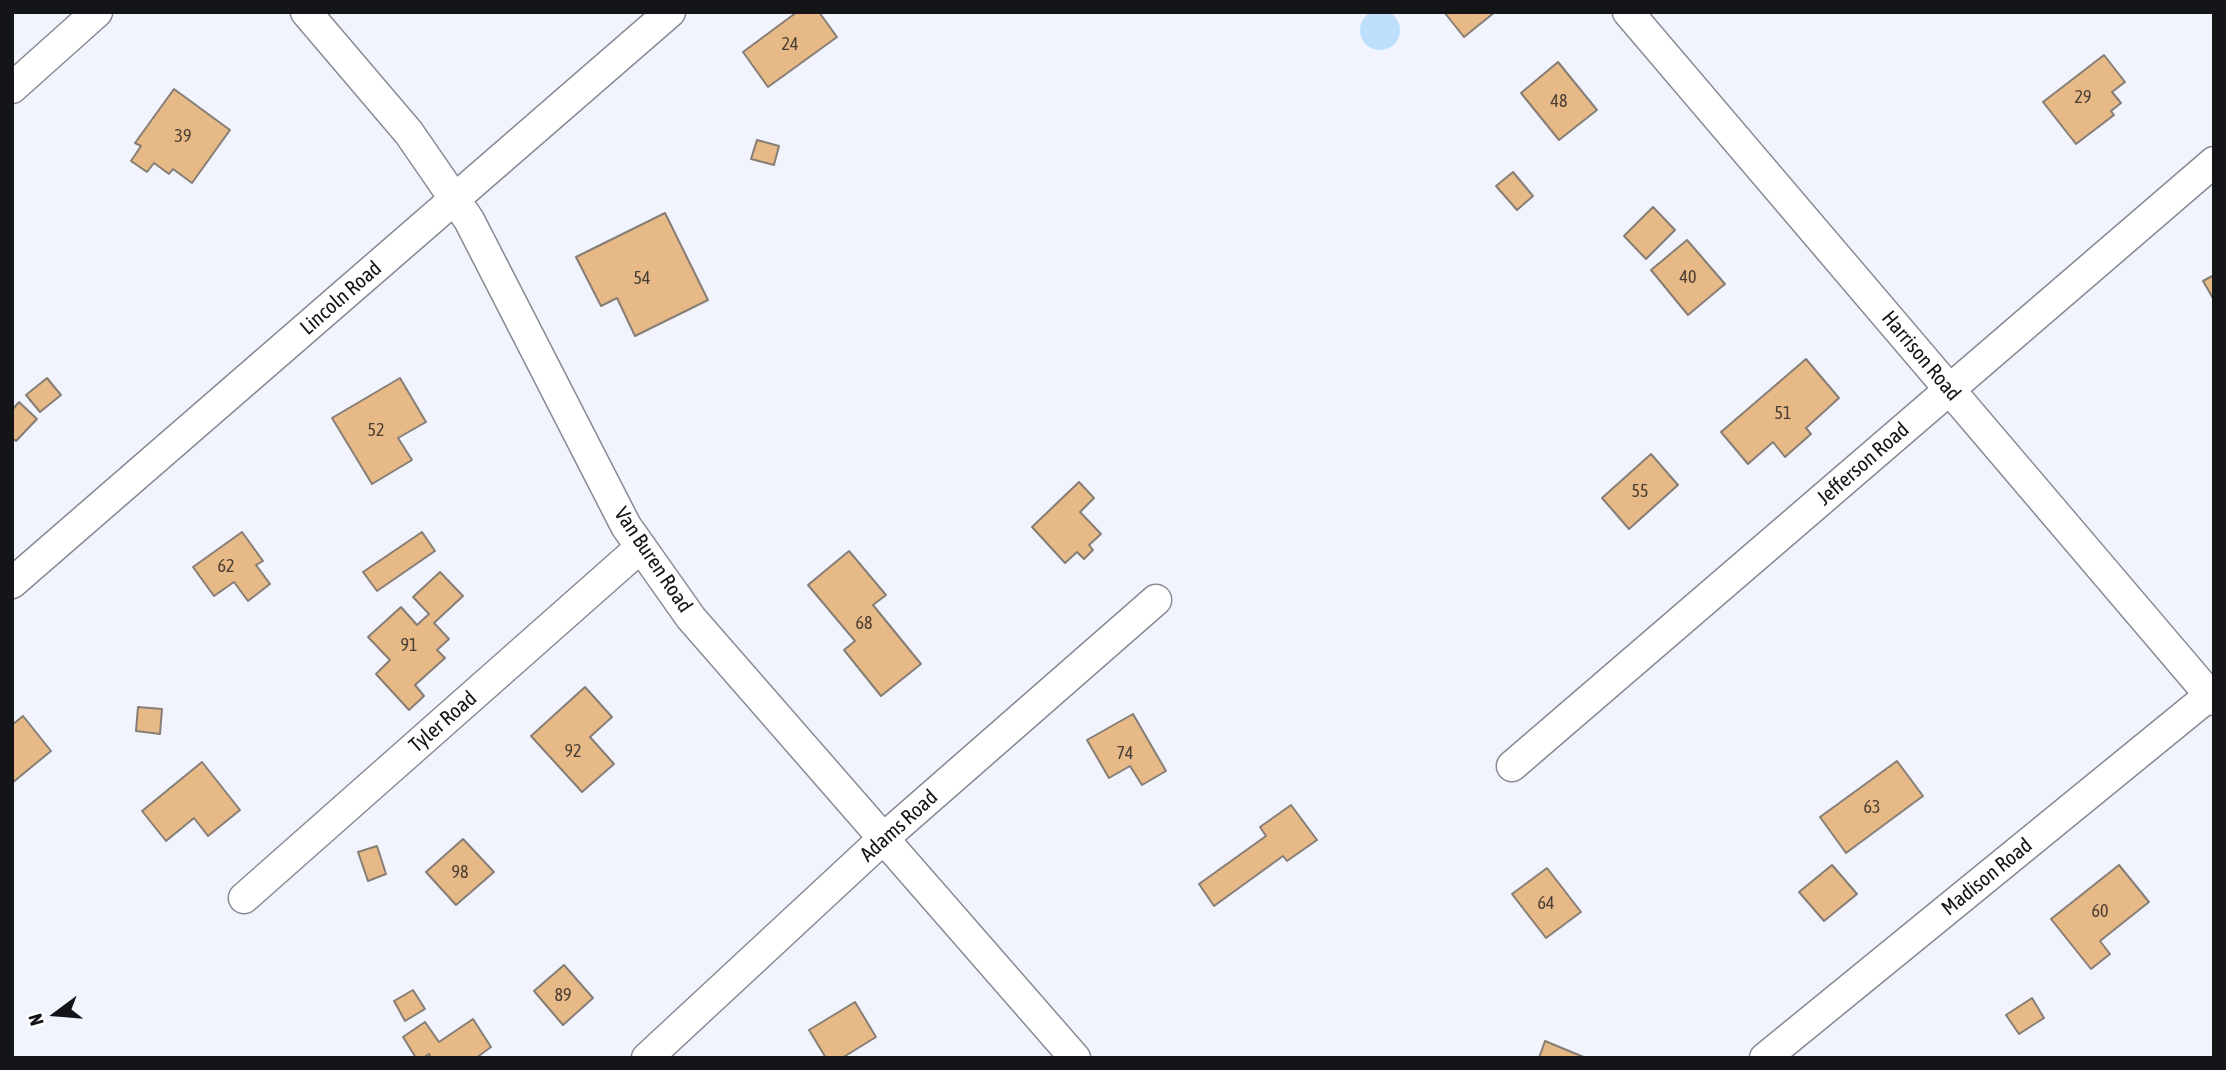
<!DOCTYPE html>
<style>
body{margin:0}
#map{position:relative;width:2226px;height:1070px;overflow:hidden;background:#f1f4fd;font-family:"Asap Condensed",sans-serif}
canvas{display:block}
.frame{position:absolute;inset:0;border:14px solid #141519;pointer-events:none}
.north{position:absolute;left:21px;top:979px;width:70px;height:70px;-webkit-text-stroke:5px #fff;paint-order:stroke;rotate:254deg;font-size:19px;font-weight:700;line-height:28px;text-align:center;color:#141519}
.north::after{content:'';display:block;margin:auto;width:24px;height:32px;background:#141519;clip-path:polygon(50% 0,100% 100%,50% 72%,0 100%)}
</style>
<div id="map">
<canvas width="2226" height="1070"></canvas>
<div class="frame"></div>
<div class="north">N</div>
</div>
<script>
const g = document.querySelector('canvas').getContext('2d');
g.lineJoin = 'round';
function paint(path, color) {
  g.fillStyle = color;
  g.fill(path, 'evenodd');
}
function stroke(path, color, width, dash) {
  g.strokeStyle = color;
  g.lineWidth = width;
  g.lineCap = dash ? 'butt' : 'round';
  g.setLineDash(dash || []);
  g.stroke(path);
}
function label(font, color, halo, rows, align = 'center') {
  g.font = font + ' "Asap Condensed",sans-serif';
  g.lineWidth = 5;
  g.setLineDash([]);
  g.textBaseline = 'middle';
  g.strokeStyle = halo;
  g.fillStyle = color;
  for (const [text, x, y, turn = 0] of rows) {
    g.save();
    g.translate(x, y);
    g.rotate((+turn || 0) * Math.PI / 180);
    g.textAlign = isNaN(turn) ? turn : align;
    if (halo) g.strokeText(text, 0, 0);
    g.fillText(text, 0, 0);
    g.restore();
  }
}
const water = new Path2D(`
 M1360 30a20 20 0 1 1 40 0a20 20 0 1 1-40 0Z`);
const building = new Path2D(`
 M797,12H819L837,37L768,87L743,52Z
 M1444,12H1495L1464,37Z
 M2104,55L2125,82L2112,92L2121,103L2111,111L2114,115L2076,144L2043,102Z
 M1558,62L1597,110L1559,140L1521,93Z
 M174,89L230,130L192,183L173,169L169,174L154,163L147,172L131,161L141,146L135,143Z
 M757,140L779,146L774,165L751,159Z
 M1513,172L1533,196L1517,210L1496,186Z
 M1653,207L1675,230L1646,259L1624,236Z
 M665,213L708,300L635,336L617,298L601,306L576,257Z
 M1687,240L1725,284L1688,315L1651,270Z
 M2214,275V300L2203,281Z
 M1806,359L1839,398L1806,428L1811,434L1785,457L1773,442L1748,464L1721,432Z
 M47,378L61,395L40,412L26,395Z
 M400,378L426,422L398,438L412,460L372,484L332,418Z
 M19,402L37,419L16,441L12,438V410Z
 M1651,454L1678,485L1629,529L1602,498Z
 M1079,482L1094,498L1080,512L1101,534L1089,545L1093,550L1084,559L1077,552L1065,563L1032,527Z
 M242,532L263,561L256,565L270,584L248,601L234,582L214,596L193,567Z
 M422,532L435,551L377,591L363,572Z
 M849,551L886,595L873,605L921,664L881,696L844,650L855,641L808,585Z
 M440,572L463,596L434,623L449,639L437,650L445,658L415,685L424,696L409,710L376,674L390,660L368,637L401,607L417,625L429,614L413,597Z
 M585,687L612,717L590,737L614,764L582,792L531,736Z
 M138,707L162,709L160,734L136,731Z
 M1133,714L1166,771L1142,785L1130,766L1109,778L1087,740Z
 M23,716L51,751L12,783V725Z
 M1897,761L1923,796L1846,853L1820,817Z
 M202,762L240,810L208,836L194,818L166,841L142,811Z
 M1291,805L1317,840L1287,861L1283,856L1214,906L1199,884L1266,836L1260,827Z
 M463,839L494,872L456,905L426,872Z
 M377,846L386,874L368,881L358,852Z
 M1832,865L1857,894L1824,921L1799,892Z
 M2119,865L2149,902L2100,941L2110,954L2091,969L2051,919Z
 M1547,868L1581,912L1546,938L1512,894Z
 M564,965L593,998L563,1025L534,991Z
 M413,990L425,1009L405,1021L394,1001Z
 M2032,998L2044,1018L2019,1034L2006,1015Z
 M855,1002L876,1037L842,1058H826L809,1030Z
 M473,1019L491,1047L476,1058H431L429,1054L423,1058H416L403,1037L425,1022L439,1042Z
 M1545,1041L1586,1058H1539Z`);
const minor = new Path2D(`
 M306,12L409,133L469,220L626,526L691,618L1075,1058
 M1628,12L2214,700
 M12,88L97,12
 M12,583L670,12
 M1512,766L2214,162
 M244,898L641,547
 M647,1058L884,838L1156,600
 M1765,1058L2210,695`);
const numberNames = [
 ["24",790,44],
 ["29",2083,97],
 ["48",1559,101],
 ["39",183,136],
 ["40",1688,277],
 ["54",642,278],
 ["51",1783,413],
 ["52",376,430],
 ["55",1640,491],
 ["62",226,566],
 ["68",864,623],
 ["91",409,645],
 ["92",573,751],
 ["74",1125,753],
 ["63",1872,807],
 ["98",460,872],
 ["64",1546,903],
 ["60",2100,911],
 ["89",563,995]
];
const streetNames = [
 ["Lincoln Road",341,298,-41],
 ["Harrison Road",1921,356,50],
 ["Jefferson Road",1863,464,-41],
 ["Van Buren Road",653,560,56],
 ["Tyler Road",443,722,-41],
 ["Adams Road",899,826,-42],
 ["Madison Road",1987,877,-39]
];
paint(water, '#bedffb');
paint(building, '#e7b986');
stroke(building, '#867e76', 2);
stroke(minor, '#888a95', 33);
stroke(minor, '#fff', 30);
label('18px', '#493e34', null, numberNames);
label('21px', '#141519', '#fff', streetNames);
</script>
